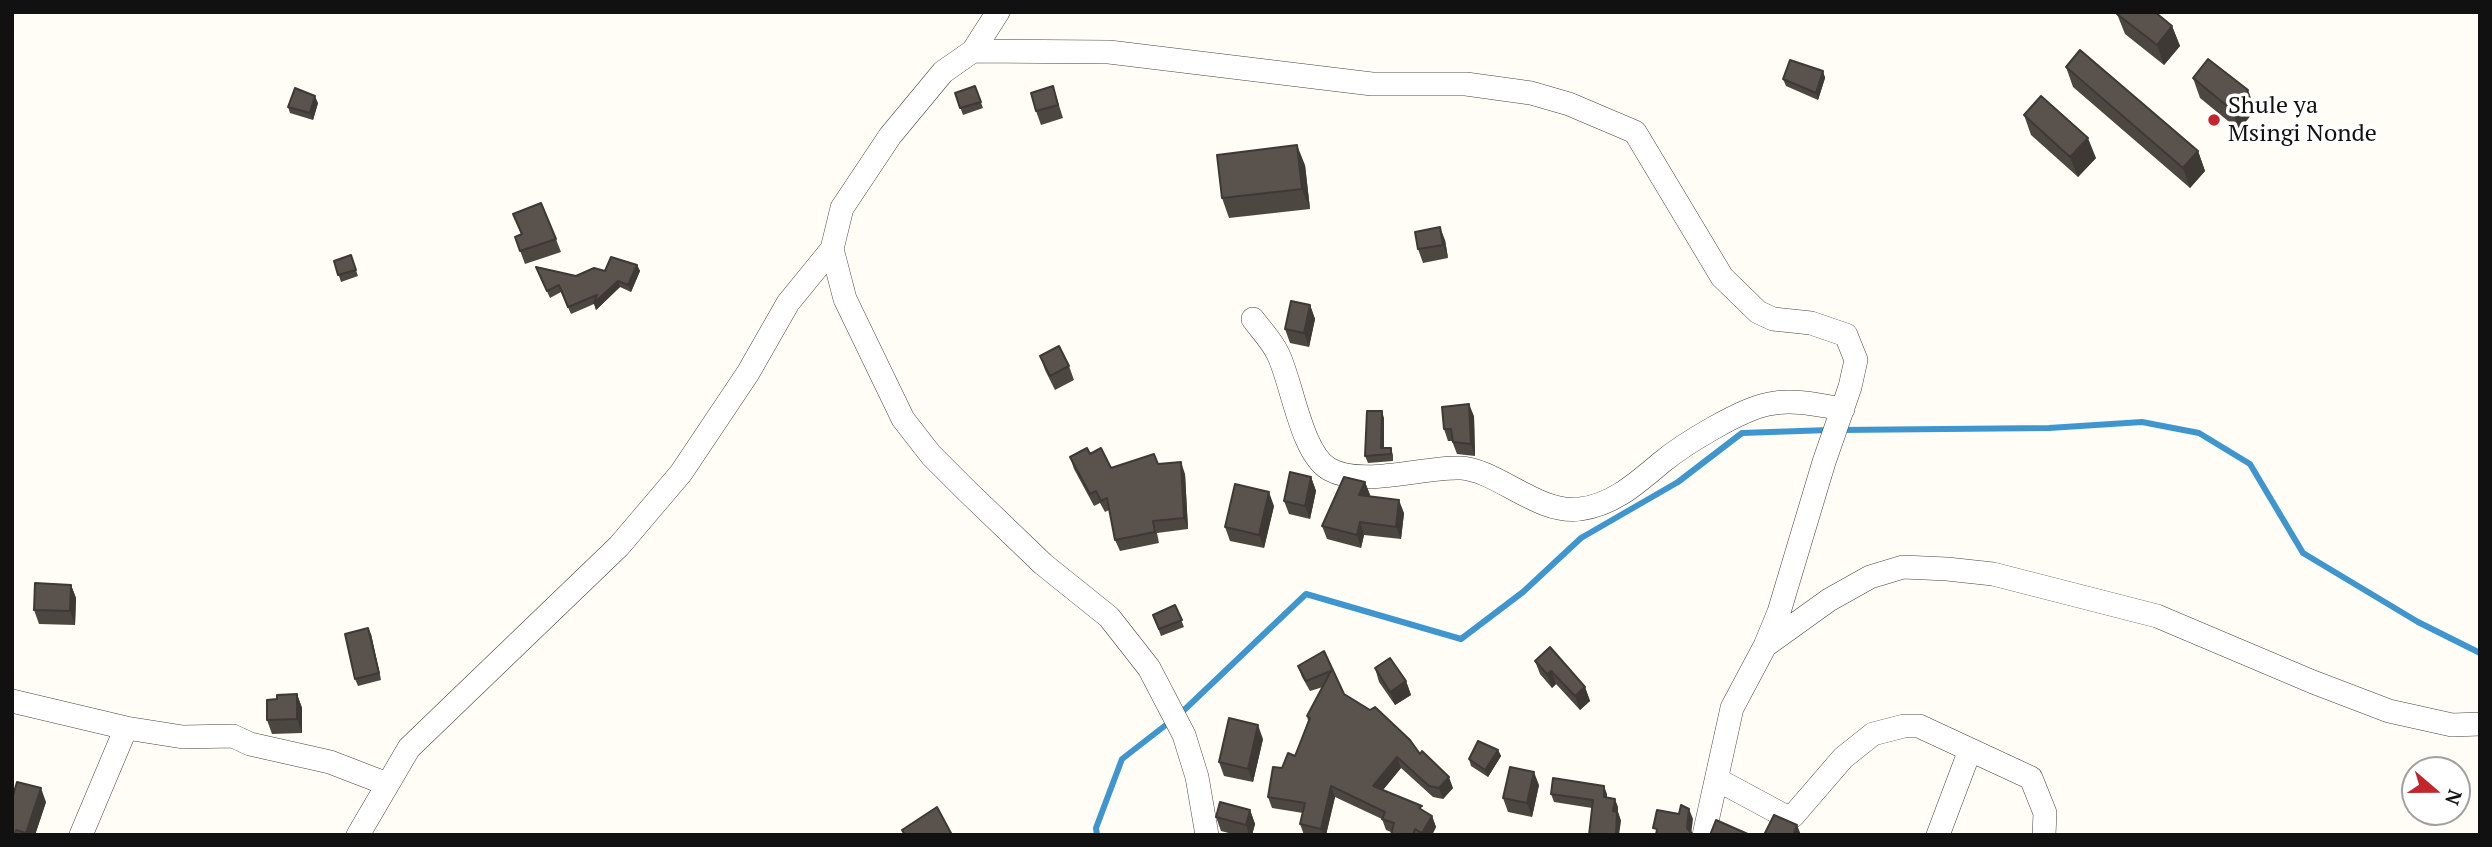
<!DOCTYPE html>
<style>
body{margin:0}
#map{position:relative;width:2492px;height:847px;overflow:hidden;background:#fffdf5;font-family:"PT Serif",serif}
canvas{display:block}
.frame{position:absolute;inset:0;border:14px solid #111;pointer-events:none}
.north{position:absolute;left:2401px;top:756px;width:70px;height:70px;box-sizing:border-box;background:#fff;border:2px solid #a0a0a0;border-radius:50%;rotate:110deg;font-size:19px;font-weight:700;line-height:28px;text-align:center;color:#111}
.north::after{content:'';display:block;margin:auto;width:24px;height:32px;background:#c4262e;clip-path:polygon(50% 0,100% 100%,50% 72%,0 100%)}
</style>
<div id="map">
<canvas width="2492" height="847"></canvas>
<div class="frame"></div>
<div class="north">N</div>
</div>
<script>
const g = document.querySelector('canvas').getContext('2d');
g.lineJoin = 'round';
function stroke(path, color, width, dash) {
  g.strokeStyle = color;
  g.lineWidth = width;
  g.lineCap = dash ? 'butt' : 'round';
  g.setLineDash(dash || []);
  g.stroke(path);
}
function paint(path, color) {
  g.fillStyle = color;
  g.fill(path, 'evenodd');
}
function label(font, color, halo, rows, align = 'center') {
  g.font = font + ' "PT Serif",serif';
  g.lineWidth = 7;
  g.setLineDash([]);
  g.textBaseline = 'middle';
  g.strokeStyle = halo;
  g.fillStyle = color;
  for (const [text, x, y, turn = 0] of rows) {
    g.save();
    g.translate(x, y);
    g.rotate((+turn || 0) * Math.PI / 180);
    g.textAlign = isNaN(turn) ? turn : align;
    if (halo) g.strokeText(text, 0, 0);
    g.fillText(text, 0, 0);
    g.restore();
  }
}
const stream = new Path2D(`
 M1840,430L2049,428L2142,422L2199,433L2250,464L2303,553L2418,622L2480,653
 M1180,714L1306,594L1461,639L1523,592L1581,538L1678,482L1742,433L1829,430
 M1097,835L1096,828L1122,759L1171,721`);
const street = new Path2D(`
 M973,51L998,12
 M832,249L845,299L903,419L931,455L967,491L1043,564L1109,617L1149,668L1184,735L1197,777L1207,835
 M1253,319C1261,330 1272,341 1278,354C1292,382 1301,453 1329,469C1362,488 1425,466 1461,468C1497,470 1539,515 1580,509C1613,505 1637,483 1662,462C1684,444 1741,409 1769,404C1793,399 1818,405 1843,409
 M1765,646L1829,600L1870,577L1903,567L1947,569L1993,574L2157,616L2313,682L2389,711L2452,725L2480,724
 M12,701L126,728L183,737L233,736L250,744L330,762L387,784
 M1718,780L1783,815L1793,816L1843,758L1873,734L1904,726H1919L2031,778L2045,813L2044,835
 M81,835L126,728
 M358,835L409,748L619,546L681,473L748,373L788,303L832,249L842,208L890,136L943,72L973,51L1109,52L1372,84H1466L1531,93L1569,104L1635,132L1722,277L1758,312L1773,319L1811,323L1846,335L1856,360L1850,387L1824,462L1779,612L1765,646L1732,708L1704,835
 M1938,835L1970,750`);
const wall = new Path2D(`
 M2117,14L2172,26L2180,46L2164,65L2125,34Z
 M2066,67L2198,151L2205,171L2190,188L2073,87Z
 M1823,71L1825,78L1818,100L1786,86L1783,79Z
 M2193,78L2248,90L2255,110L2239,130L2200,98Z
 M975,86L983,108L963,115L955,93Z
 M1053,86L1063,118L1041,125L1036,111Z
 M318,103L313,120L290,113L288,107Z
 M2024,115L2096,158L2078,177L2031,135Z
 M1305,165L1310,209L1229,218L1222,198Z
 M513,214L556,239L561,252L525,264L515,237L521,234Z
 M1445,240L1448,258L1423,263L1418,249Z
 M351,255L358,276L341,282L334,261Z
 M637,265L640,271L631,292L620,287L596,310L594,304L571,314L561,292L550,298L536,267L576,276Z
 M1310,305L1315,319L1309,347L1290,343L1285,329Z
 M1040,356L1069,366L1074,380L1055,390L1045,370Z
 M1474,416L1475,456L1457,454L1452,441H1448L1444,429Z
 M1384,418V448H1391L1393,455V461L1368,463L1365,456Z
 M1090,454L1111,468L1158,464L1185,474L1188,529L1157,533L1159,543L1120,551L1115,540L1109,510L1105,512L1100,503L1094,506L1074,469L1070,457Z
 M1311,477L1316,491L1310,519L1289,514L1284,501Z
 M1365,482L1370,495L1369,497L1404,513L1401,539L1364,535L1361,548L1327,539L1322,526Z
 M1274,506L1264,548L1230,541L1225,527Z
 M71,585L76,598L75,625L39,624L34,610Z
 M1175,605L1184,627L1161,636L1153,615Z
 M371,634L381,680L358,686L355,679Z
 M1324,651L1344,694L1420,754L1453,788L1443,799L1433,797L1401,768L1383,790L1432,816L1436,827L1432,835H1391V832L1386,830L1382,819L1335,797L1326,835H1304L1300,824L1303,813L1272,808L1268,797L1282,768L1295,756L1308,721L1307,716L1323,687L1310,691L1302,677L1298,666Z
 M1535,661L1585,687L1590,701L1580,710L1556,684L1552,688L1540,674Z
 M1375,668L1406,681L1411,695L1395,705L1379,682Z
 M297,694L302,708V733L272,734L267,720L277,699Z
 M1263,739L1253,782L1224,776L1219,762Z
 M1498,750L1501,756L1488,777L1471,766L1469,759Z
 M1539,785L1532,817L1508,812L1503,798Z
 M1604,786L1607,797L1618,807V812L1621,821L1592,808L1554,802L1551,794Z
 M46,802L35,835H12Z
 M1250,810L1255,824L1252,835H1236L1221,831L1216,817Z`);
const shadedWall = new Path2D(`
 M2172,26L2180,46L2164,65L2157,45Z
 M1823,71L1825,78L1818,100L1816,93Z
 M2248,90L2255,110L2239,130L2232,110Z
 M315,96L318,103L313,120L310,113Z
 M2088,138L2096,158L2078,177L2070,157Z
 M1297,145L1305,165L1310,209L1302,189Z
 M2198,151L2205,171L2190,188L2183,168Z
 M1440,227L1445,240L1448,258L1443,245Z
 M637,265L640,271L631,292L628,285Z
 M618,281L620,287L596,310L594,303Z
 M1310,305L1315,319L1309,347L1304,333Z
 M1469,404L1474,416L1475,456L1471,444Z
 M1382,411L1384,418V455L1381,448Z
 M1181,462L1185,474L1188,529L1184,518Z
 M1311,477L1316,491L1310,519L1305,506Z
 M1365,482L1370,495L1364,508L1359,495Z
 M1269,492L1274,506L1264,548L1259,535Z
 M1399,500L1404,513L1401,539L1396,527Z
 M1360,522L1364,535L1361,548L1357,535Z
 M71,585L76,598L75,625L70,611Z
 M368,628L371,634L381,680L379,673Z
 M1551,671L1556,684L1552,688L1547,674Z
 M1406,681L1411,695L1395,705L1390,692Z
 M1585,687L1590,701L1580,710L1575,696Z
 M297,694L302,708V733L297,719Z
 M1258,725L1263,739L1253,782L1248,769Z
 M1498,750L1501,756L1488,777L1485,770Z
 M1397,757L1401,768L1377,797L1373,786Z
 M1534,772L1539,785L1532,817L1527,803Z
 M1449,777L1453,788L1443,799L1439,788Z
 M1331,786L1335,797L1326,835H1323L1321,829Z
 M1604,786L1607,794V805L1604,797Z
 M41,788L46,802L35,835H26V833Z
 M1615,799L1618,807V812L1621,821L1619,835H1616L1613,811Z
 M1689,809L1693,819L1691,835L1687,828Z
 M1250,810L1255,824L1252,835H1249L1246,825Z
 M1432,816L1436,827L1432,835H1423L1422,833Z
 M1797,825L1801,835H1793Z`);
const building = new Path2D(`
 M2119,12H2155L2172,26L2157,45L2117,14Z
 M2080,50L2198,151L2183,168L2066,67Z
 M2208,59L2248,90L2232,110L2193,78Z
 M1790,60L1823,71L1816,93L1783,79Z
 M975,86L981,102L960,108L955,93Z
 M1053,86L1058,105L1036,111L1031,93Z
 M295,88L315,96L310,113L288,107Z
 M2041,96L2088,138L2070,157L2024,115Z
 M1297,145L1302,189L1222,198L1217,155Z
 M541,203L556,239L520,251L515,237L522,234L513,214Z
 M1440,227L1443,245L1418,249L1415,232Z
 M351,255L356,270L338,275L334,261Z
 M611,257L637,265L628,285L618,281L594,303L597,295L568,307L559,285L547,291L536,267L576,276L594,268L605,271Z
 M1291,301L1310,305L1304,333L1285,329Z
 M1059,346L1069,366L1050,376L1040,356Z
 M1469,404L1471,444L1453,442L1451,429H1444L1442,407Z
 M1367,411H1382L1381,448H1391V454L1365,456Z
 M1087,448L1090,454L1101,448L1111,468L1154,454L1158,464L1181,462L1184,518L1153,521L1155,532L1115,540L1107,498L1101,501L1096,491L1090,494L1070,457Z
 M1290,472L1311,477L1305,506L1284,501Z
 M1344,477L1365,482L1359,495L1399,500L1396,527L1360,522L1357,535L1322,526Z
 M1235,484L1269,492L1259,535L1225,527Z
 M35,583L71,585L70,611L34,610Z
 M1175,605L1182,620L1159,629L1153,615Z
 M368,628L379,673L355,679L345,634Z
 M1550,647L1585,687L1575,696L1551,671L1547,674L1535,661Z
 M1324,651L1344,694L1370,710L1375,707L1410,740L1420,754L1422,751L1449,777L1439,788L1429,786L1397,757L1373,786L1422,806L1419,808L1432,816L1422,833L1415,829L1413,835H1391L1394,823L1382,819L1385,812L1331,786L1321,829L1300,824L1305,803L1268,797L1273,767L1282,768L1288,753L1295,756L1310,718L1307,716L1331,671L1306,681L1298,666Z
 M1390,658L1406,681L1390,692L1375,668Z
 M297,694V719L267,720V700L277,699V695Z
 M1229,718L1258,725L1248,769L1219,762Z
 M1478,741L1498,750L1485,770L1469,759Z
 M1510,767L1534,772L1527,803L1503,798Z
 M1553,778L1604,786V797L1615,799L1613,811L1617,812L1616,835H1589L1593,800L1551,794Z
 M17,782L41,788L26,833L16,830L15,835H12V799Z
 M1220,802L1250,810L1246,825L1216,817Z
 M1681,805L1689,809L1687,828L1693,835H1656L1657,829L1653,828L1657,810L1679,814Z
 M937,807L952,835H905L902,830Z
 M1774,815L1797,825L1793,835H1764Z
 M1716,820L1750,835H1710Z`);
const markers = [
 [2214,120,7,"#c4262e"]
];
const poiNames = [
 ["Shule ya",2228,106],
 ["Msingi Nonde",2228,134]
];
stroke(stream, '#3f96cf', 6);
stroke(street, '#444', 24);
stroke(street, '#fff', 23);
paint(wall, '#4d4742');
paint(shadedWall, '#3f3936');
paint(building, '#5a524d');
stroke(building, '#3f3936', 2);
for (const [x, y, r, color] of markers) {
  const dot = new Path2D();
  dot.arc(x, y, r, 0, 2 * Math.PI);
  g.fillStyle = color;
  g.fill(dot);
  stroke(dot, '#fff', 2.5);
}
label('24px', '#111', '#fff', poiNames, 'left');
</script>
